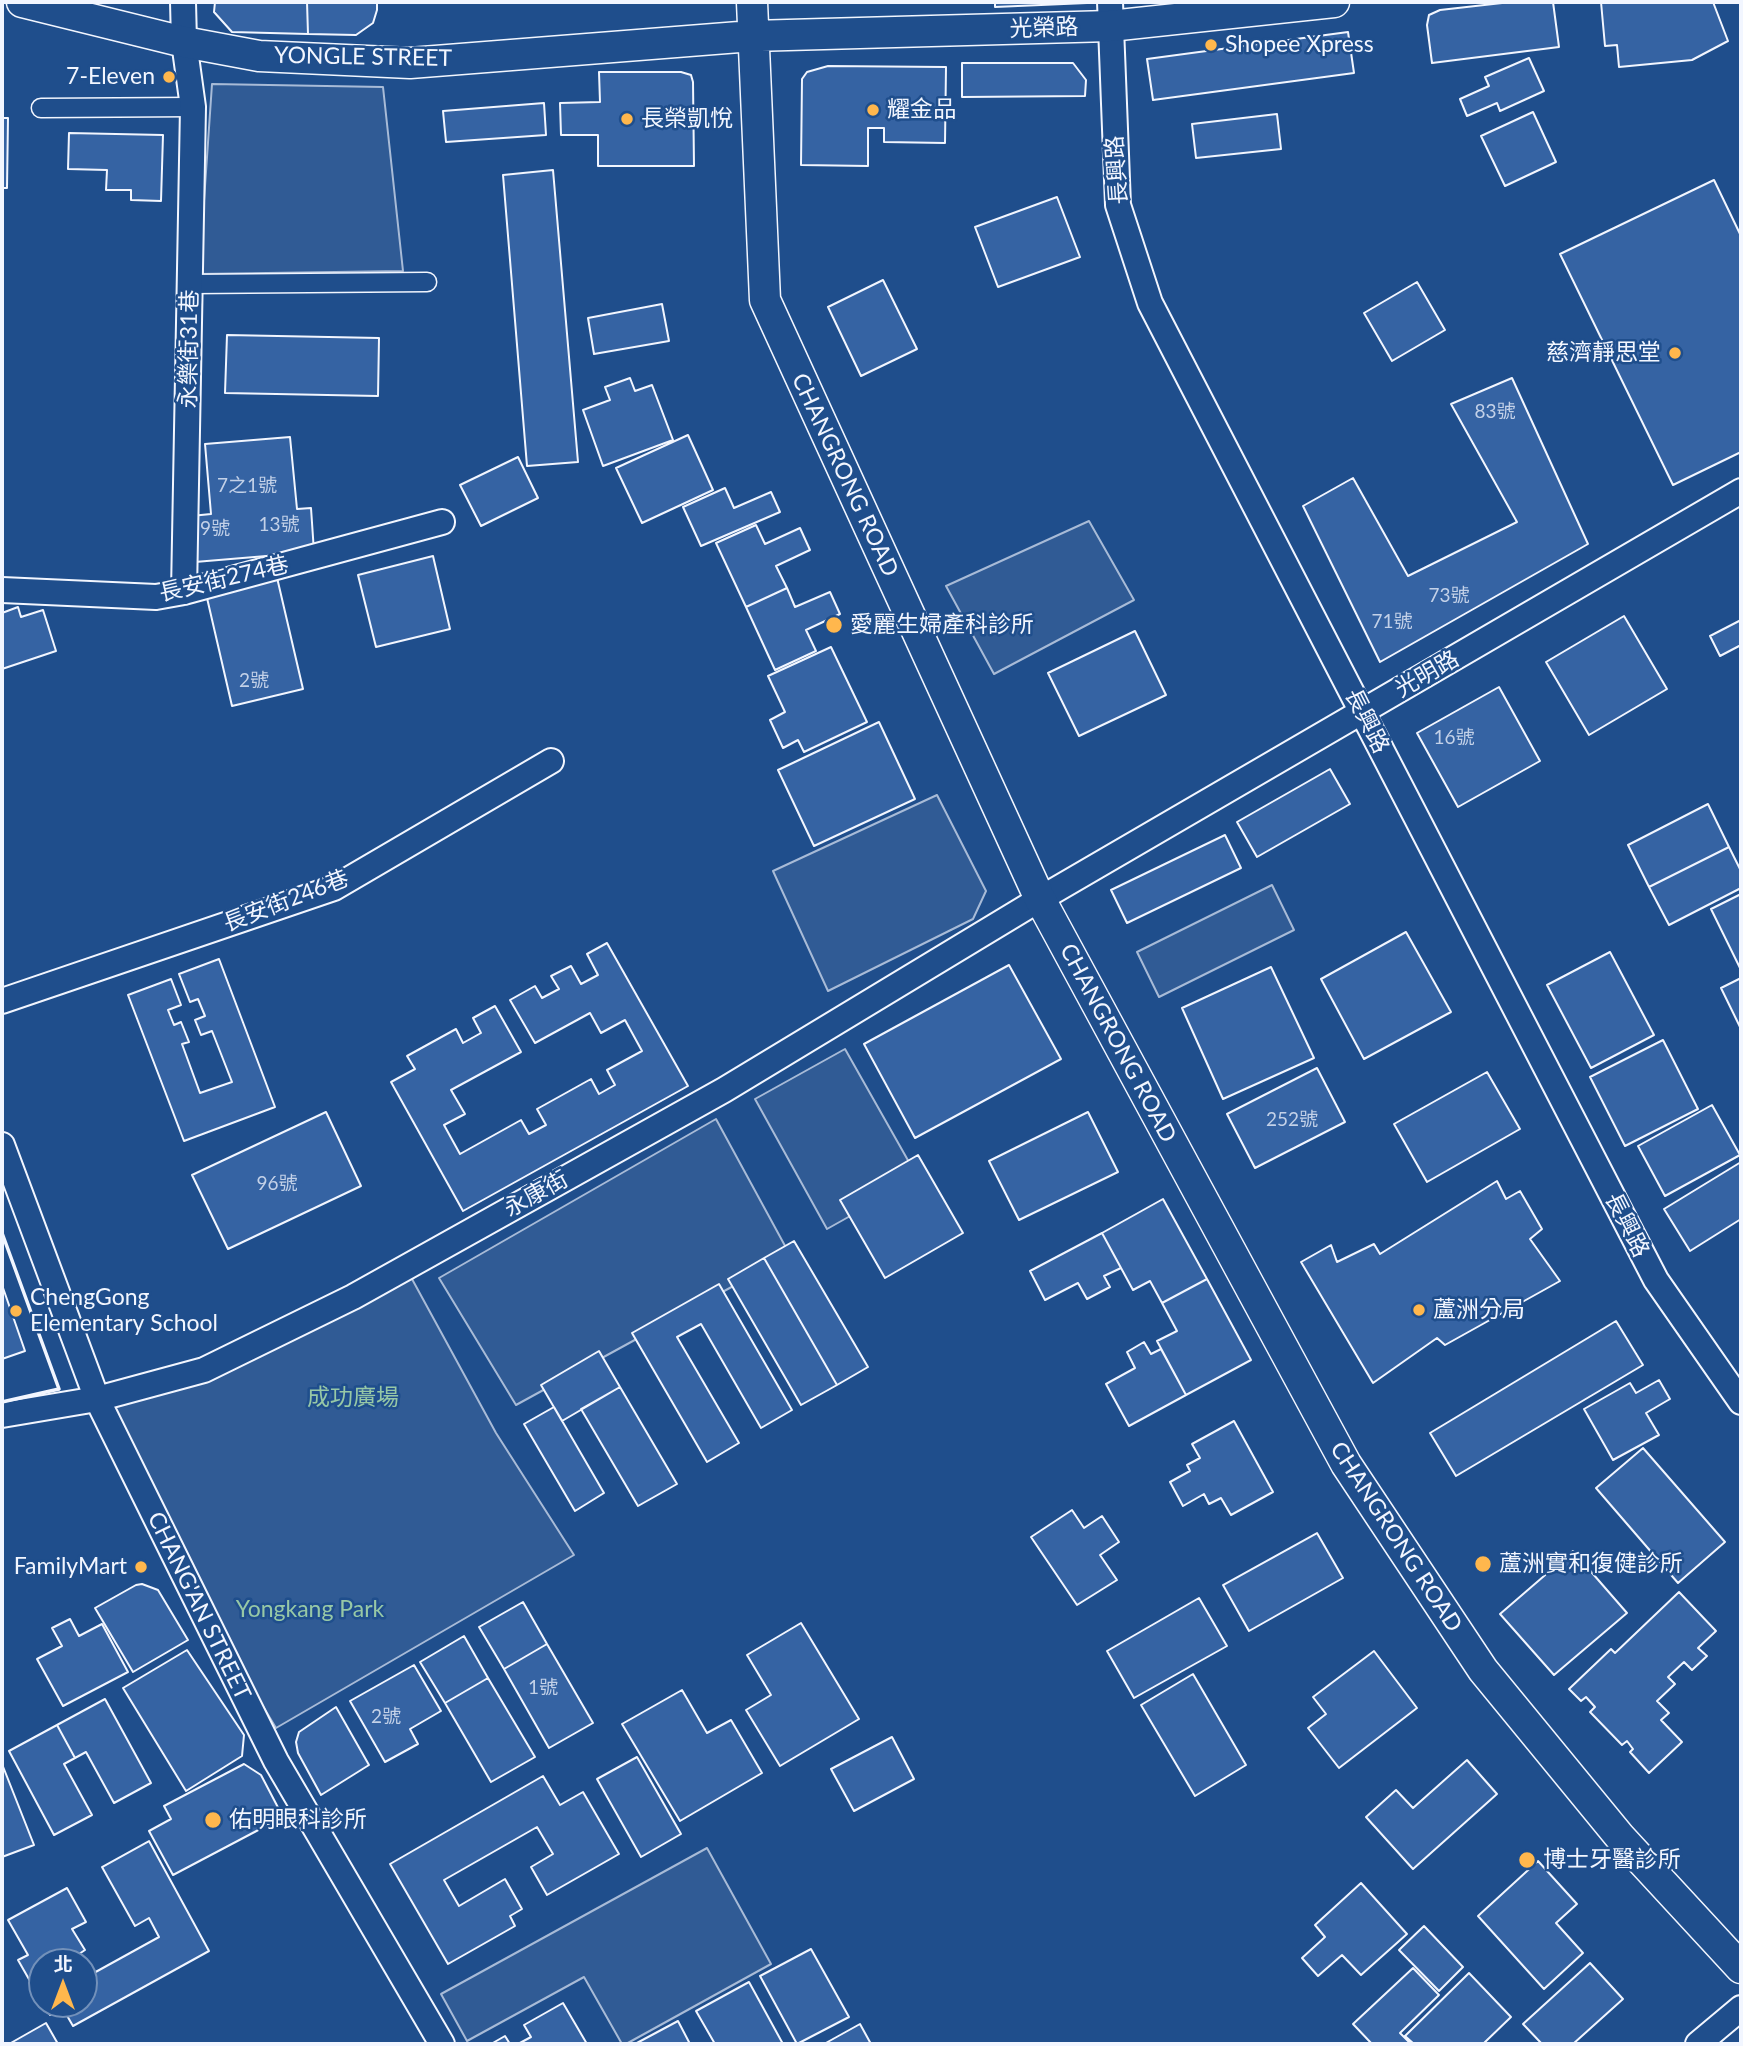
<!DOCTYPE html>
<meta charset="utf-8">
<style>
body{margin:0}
#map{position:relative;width:1743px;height:2046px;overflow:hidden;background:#1f4e8c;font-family:Lato,"Noto Sans TC",sans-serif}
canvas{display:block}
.frame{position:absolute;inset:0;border:4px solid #f2f6ff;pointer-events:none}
.north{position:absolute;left:28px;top:1948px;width:70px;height:70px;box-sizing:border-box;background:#1f4e8c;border:2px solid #7391ba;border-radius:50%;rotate:0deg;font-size:19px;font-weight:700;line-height:28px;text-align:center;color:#f2f6ff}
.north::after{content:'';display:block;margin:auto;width:24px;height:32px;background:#ffb74d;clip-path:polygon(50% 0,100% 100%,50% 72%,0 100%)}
</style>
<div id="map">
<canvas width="1743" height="2046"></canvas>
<div class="frame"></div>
<div class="north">北</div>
</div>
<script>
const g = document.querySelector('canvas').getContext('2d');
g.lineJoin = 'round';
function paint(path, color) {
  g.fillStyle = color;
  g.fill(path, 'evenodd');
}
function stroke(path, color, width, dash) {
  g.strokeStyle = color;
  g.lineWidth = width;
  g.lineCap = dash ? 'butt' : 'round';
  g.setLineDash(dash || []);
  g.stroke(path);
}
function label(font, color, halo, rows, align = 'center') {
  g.font = font + ' Lato,"Noto Sans TC",sans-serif';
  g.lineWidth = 5;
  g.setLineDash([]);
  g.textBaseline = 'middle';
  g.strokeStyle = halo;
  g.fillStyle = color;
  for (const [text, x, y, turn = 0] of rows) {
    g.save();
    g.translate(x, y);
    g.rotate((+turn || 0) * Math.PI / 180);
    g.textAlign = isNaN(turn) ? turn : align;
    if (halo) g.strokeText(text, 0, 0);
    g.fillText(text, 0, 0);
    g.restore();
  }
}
const built = new Path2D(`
 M212,84L383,87L403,271L199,274Z
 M1089,521L1134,600L994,674L946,586Z
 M937,795L986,891L973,919L828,991L773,871Z
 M1272,885L1294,930L1159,997L1137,952Z
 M845,1049L918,1178L827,1229L755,1099Z
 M716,1119L790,1255L516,1405L439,1278Z
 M406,1268L496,1433L574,1555L276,1728L183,1573L97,1399L219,1363Z
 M707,1848L771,1964L626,2044H622L584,1977L467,2041L441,1994Z`);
const building = new Path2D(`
 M215,2H307L308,34L232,32L214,12Z
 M307,2H377V10L373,23L356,35L308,34Z
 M995,2H1087V3L995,7Z
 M1511,2H1553L1559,47L1432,63L1427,25L1429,15L1440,10Z
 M1601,2H1713L1728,41L1692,60L1619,67L1617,45L1605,46Z
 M1348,32L1354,73L1153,100L1147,59Z
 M1529,58L1544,91L1500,111L1497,103L1467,116L1460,99L1489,86L1485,77Z
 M962,63H1073L1086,80L1085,96L962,97Z
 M828,66L946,67L945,143L884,142V128H868V166L801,165L802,79L807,72Z
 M599,72H681L691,75L693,82L694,166H598V135H561L560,103L600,102Z
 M544,103L546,135L446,142L443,111Z
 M1533,112L1556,162L1505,186L1481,136Z
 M1277,114L1281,149L1196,158L1192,124Z
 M2,118H8L7,188H2Z
 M69,133L163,135L161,201L131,200V190H106L107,170L68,169Z
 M553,170L578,462L527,466L503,175Z
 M1714,180L1741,236V452L1673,485L1560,254Z
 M1057,197L1080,257L998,287L975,227Z
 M883,280L917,349L861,376L828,307Z
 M1417,282L1445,330L1392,361L1364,313Z
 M662,304L669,341L594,354L588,318Z
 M227,335L379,338L378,396L225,393Z
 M630,378L635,391L652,385L673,440L603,466L583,410L610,400L605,387Z
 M1512,378L1588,544L1380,662L1303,506L1353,478L1408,576L1517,522L1451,404Z
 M688,435L713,490L642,523L616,468Z
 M290,437L297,509L311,508L314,552L195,562L191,516L211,514L205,444Z
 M518,457L538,498L481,526L460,485Z
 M725,488L734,508L771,492L780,512L701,546L683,507Z
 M756,525L765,544L800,528L810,550L776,566L787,588L746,607L716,543Z
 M433,556L450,629L376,647L358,575Z
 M275,569L303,689L232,706L204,585Z
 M787,588L795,607L830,592L840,614L806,630L816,651L775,670L746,607Z
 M18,607L21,617L43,610L56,651L2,669V613Z
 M1624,616L1667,689L1589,735L1546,662Z
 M1741,620V645L1720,656L1710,636Z
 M1135,631L1166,695L1079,736L1048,673Z
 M831,647L867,722L804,752L798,740L783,748L770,720L785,712L768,676Z
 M1499,687L1540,761L1458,807L1417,733Z
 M879,722L915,799L814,846L778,770Z
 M1330,769L1350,804L1257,857L1237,822Z
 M1708,804L1729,847L1649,887L1628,845Z
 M1225,835L1241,868L1127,923L1111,890Z
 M1729,847L1741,871V888L1669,925L1649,887Z
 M1741,894V970L1711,909Z
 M1406,932L1451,1012L1364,1059L1321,979Z
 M607,943L688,1086L463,1211L391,1082L415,1069L407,1056L456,1029L463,1043L481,1033L473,1018L495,1006L521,1052L451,1090L465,1114L444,1125L460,1154L521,1120L529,1134L546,1125L537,1109L591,1079L599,1094L615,1085L607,1070L642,1051L625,1020L601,1033L590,1013L535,1043L510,1000L535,986L542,998L559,989L551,976L571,966L581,984L598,975L587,954Z
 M1610,952L1654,1035L1591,1068L1547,985Z
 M219,959L275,1107L184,1141L128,995L171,979L181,1005L168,1010L174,1025L181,1022L189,1042L182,1044L200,1093L232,1082L212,1031L201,1035L195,1020L205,1016L198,999L190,1002L179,974Z
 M1009,965L1061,1059L915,1138L864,1044Z
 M1271,967L1314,1058L1223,1099L1182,1008Z
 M1741,978V1029L1721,988Z
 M1663,1040L1698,1109L1625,1146L1590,1077Z
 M1317,1068L1345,1122L1255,1168L1227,1114Z
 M1487,1072L1520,1129L1427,1182L1394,1124Z
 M1712,1105L1740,1155L1665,1196L1638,1146Z
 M326,1112L361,1186L228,1249L192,1175Z
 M1088,1112L1118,1172L1019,1220L989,1161Z
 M918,1155L963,1233L885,1278L840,1200Z
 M1741,1162V1219L1690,1251L1664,1209Z
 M1497,1181L1506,1199L1520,1191L1542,1229L1530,1239L1560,1281L1445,1345L1437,1338L1373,1383L1301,1262L1331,1245L1337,1262L1374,1244L1380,1254Z
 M1163,1199L1207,1279L1162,1303L1150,1281L1133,1290L1102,1233Z
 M1102,1233L1121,1268L1104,1276L1110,1287L1087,1299L1078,1283L1045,1300L1030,1271Z
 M794,1241L868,1367L837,1385L764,1258Z
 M764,1258L837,1385L801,1405L728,1279Z
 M1207,1279L1251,1360L1186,1395L1157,1341L1177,1331L1162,1303Z
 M719,1284L792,1410L761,1428L701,1324L677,1337L739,1443L707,1462L632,1333Z
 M2,1285L25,1351L2,1359Z
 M1616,1321L1643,1365L1456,1476L1430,1433Z
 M1144,1342L1151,1354L1161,1349L1186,1395L1129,1426L1106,1384L1135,1368L1127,1352Z
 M599,1351L620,1387L562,1421L541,1385Z
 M1659,1380L1670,1399L1646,1413L1659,1435L1613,1460L1584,1409L1630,1383L1636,1393Z
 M620,1387L677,1484L638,1506L581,1409Z
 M554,1407L604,1493L575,1511L524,1424Z
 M1234,1421L1273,1492L1231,1515L1221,1498L1209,1504L1204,1494L1183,1506L1170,1482L1190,1471L1187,1465L1200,1458L1192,1444Z
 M1643,1448L1725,1542L1678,1583L1596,1488Z
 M1072,1510L1084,1528L1102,1516L1119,1542L1100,1555L1117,1580L1077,1605L1031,1537Z
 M1317,1533L1343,1578L1249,1631L1223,1585Z
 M1573,1551L1627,1613L1554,1675L1500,1614Z
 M142,1584L158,1590L188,1640L133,1672L95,1608L136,1585Z
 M1679,1592L1716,1631L1698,1648L1707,1656L1692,1670L1684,1662L1668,1677L1675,1684L1657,1701L1669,1713L1661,1720L1682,1742L1649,1773L1630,1752L1633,1749L1627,1741L1622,1745L1590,1712L1595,1707L1586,1697L1581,1701L1569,1689L1611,1649L1615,1653Z
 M1199,1598L1227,1646L1134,1698L1107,1651Z
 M523,1602L547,1644L504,1669L479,1627Z
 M70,1619L79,1636L102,1624L128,1672L63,1706L37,1659L62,1646L52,1628Z
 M801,1623L859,1719L780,1766L746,1710L771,1695L747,1655Z
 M464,1636L488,1678L445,1703L420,1662Z
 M547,1644L593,1723L549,1748L504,1669Z
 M187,1650L244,1735L242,1756L186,1791L123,1688Z
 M1374,1651L1417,1708L1339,1768L1308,1728L1326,1714L1313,1697Z
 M414,1665L441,1711L410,1729L418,1744L385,1762L350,1701Z
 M1193,1674L1246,1765L1195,1796L1141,1705Z
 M488,1678L535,1757L491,1782L445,1703Z
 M682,1690L707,1733L731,1720L762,1773L680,1821L622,1724Z
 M105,1699L151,1783L114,1803L86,1752L75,1758L57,1725Z
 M336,1707L369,1765L321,1795L298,1753L296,1742L299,1732Z
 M57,1725L75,1758L64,1764L92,1815L54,1835L9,1751Z
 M892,1737L914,1779L854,1811L831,1769Z
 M637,1757L681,1834L641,1857L597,1779Z
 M1467,1760L1497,1794L1413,1869L1366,1817L1396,1790L1413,1808Z
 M2,1764L34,1845L2,1857Z
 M244,1764L261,1775L283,1817L173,1875L149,1831L171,1819L164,1806Z
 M543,1776L560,1805L583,1792L619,1854L547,1895L531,1867L553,1854L537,1827L444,1880L459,1906L505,1879L522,1909L510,1916L515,1926L448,1964L390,1864Z
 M149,1841L209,1951L73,2026L62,2007L50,2015L43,2004H84V1962H42V2002L18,1960L28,1955L8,1920L67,1888L86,1922L72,1929L85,1950L79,1954L92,1974L159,1937L149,1918L135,1926L102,1867Z
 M1538,1861L1577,1904L1556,1923L1583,1953L1544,1989L1478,1916Z
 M1361,1883L1407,1934L1361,1975L1342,1955L1318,1976L1302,1958L1325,1937L1315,1925Z
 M1424,1926L1463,1967L1439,1991L1399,1950Z
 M811,1949L849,2017L797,2044L760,1976Z
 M1590,1963L1623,1999L1573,2044H1542L1523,2024Z
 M1413,1968L1439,1995L1400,2033L1411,2044H1372L1353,2024Z
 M1469,1973L1511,2017L1483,2044H1414L1405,2036Z
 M749,1982L783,2044H715L696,2011Z
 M563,2003L587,2044H518L531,2037L524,2025Z
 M678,2021L690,2044H635Z
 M46,2023L58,2044H9Z
 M860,2024L871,2044H824Z
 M505,2036L510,2044H491Z`);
const pedestrian = new Path2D(`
 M41,108L193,107
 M191,284L427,282`);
const minor = new Path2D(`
 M183,2L184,42L193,107L184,592
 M1110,2L1118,205L1150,303L1656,1280L1741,1402
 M2,590L156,597L184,592L442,522
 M2,1001L334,888L551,761
 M2,1145L97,1399L276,1761L442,2044
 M2,1415L97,1399L204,1370L353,1297L724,1090L1040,899L1741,491
 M1698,2044L1741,2008`);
const tertiary = new Path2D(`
 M22,2L184,42L259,56L410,63L752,36L1110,26L1334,2
 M752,2L765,300L1040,899L1346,1464L1483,1670L1620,1837L1741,1968`);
const wall = new Path2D(`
 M2,1233L59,1389L2,1402`);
const markers = [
 [1211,45,7,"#ffb74d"],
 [169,77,7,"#ffb74d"],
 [873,110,7,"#ffb74d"],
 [627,119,7,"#ffb74d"],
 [1675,353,7,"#ffb74d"],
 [834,625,9,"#ffb74d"],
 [1419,1310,7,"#ffb74d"],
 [16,1311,7,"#ffb74d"],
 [1483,1564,9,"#ffb74d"],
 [141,1567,7,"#ffb74d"],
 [213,1820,9,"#ffb74d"],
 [1527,1860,9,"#ffb74d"]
];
const numberNames = [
 ["83號",1495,412],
 ["7之1號",247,486],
 ["13號",279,525],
 ["9號",215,529],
 ["73號",1449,596],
 ["71號",1392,622],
 ["2號",254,681],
 ["16號",1454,738],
 ["252號",1292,1120],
 ["96號",277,1184],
 ["1號",543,1688],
 ["2號",386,1717]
];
const streetNames = [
 ["光榮路",1044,28,-2],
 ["YONGLE STREET",363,57,1],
 ["長興路",1117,170,-94],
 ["永樂街31巷",189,349,-89],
 ["CHANGRONG ROAD",845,475,65],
 ["長安街274巷",224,579,-13],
 ["光明路",1427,674,-30],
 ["長興路",1367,721,63],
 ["長安街246巷",286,901,-21],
 ["CHANGRONG ROAD",1118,1043,62],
 ["永康街",536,1194,-29],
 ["長興路",1627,1225,63],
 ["CHANGRONG ROAD",1396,1537,57],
 ["CHANG'AN STREET",199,1606,64]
];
const poiNames = [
 ["Shopee Xpress",1225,45],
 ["7-Eleven",155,77,"right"],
 ["耀金品",887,110],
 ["長榮凱悅",641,119],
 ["慈濟靜思堂",1661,353,"right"],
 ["愛麗生婦產科診所",850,625],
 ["ChengGong",30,1298],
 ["Elementary School",30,1324],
 ["蘆洲分局",1433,1310],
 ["蘆洲實和復健診所",1499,1564],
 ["FamilyMart",127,1567,"right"],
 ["佑明眼科診所",229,1820],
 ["博士牙醫診所",1543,1860]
];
const parkNames = [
 ["成功廣場",353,1398],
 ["Yongkang Park",310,1610]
];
paint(built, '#305b95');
stroke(built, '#a8bbd7', 2);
paint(building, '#3563a3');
stroke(building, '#f2f6ff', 2);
stroke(pedestrian, '#f2f6ff', 21);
stroke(minor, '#f2f6ff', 28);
stroke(tertiary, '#f2f6ff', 33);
stroke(pedestrian, '#1f4e8c', 18);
stroke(minor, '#1f4e8c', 24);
stroke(tertiary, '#1f4e8c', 30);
stroke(wall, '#f2f6ff', 3.5);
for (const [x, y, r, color] of markers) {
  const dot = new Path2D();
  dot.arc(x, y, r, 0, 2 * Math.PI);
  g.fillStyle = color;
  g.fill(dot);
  stroke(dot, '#1f4e8c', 2.5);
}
label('19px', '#c3d1e8', null, numberNames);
label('23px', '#f2f6ff', '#1f4e8c', streetNames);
label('23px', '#f2f6ff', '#1f4e8c', poiNames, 'left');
label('23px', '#97c8a6', '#1f4e8c', parkNames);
</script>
